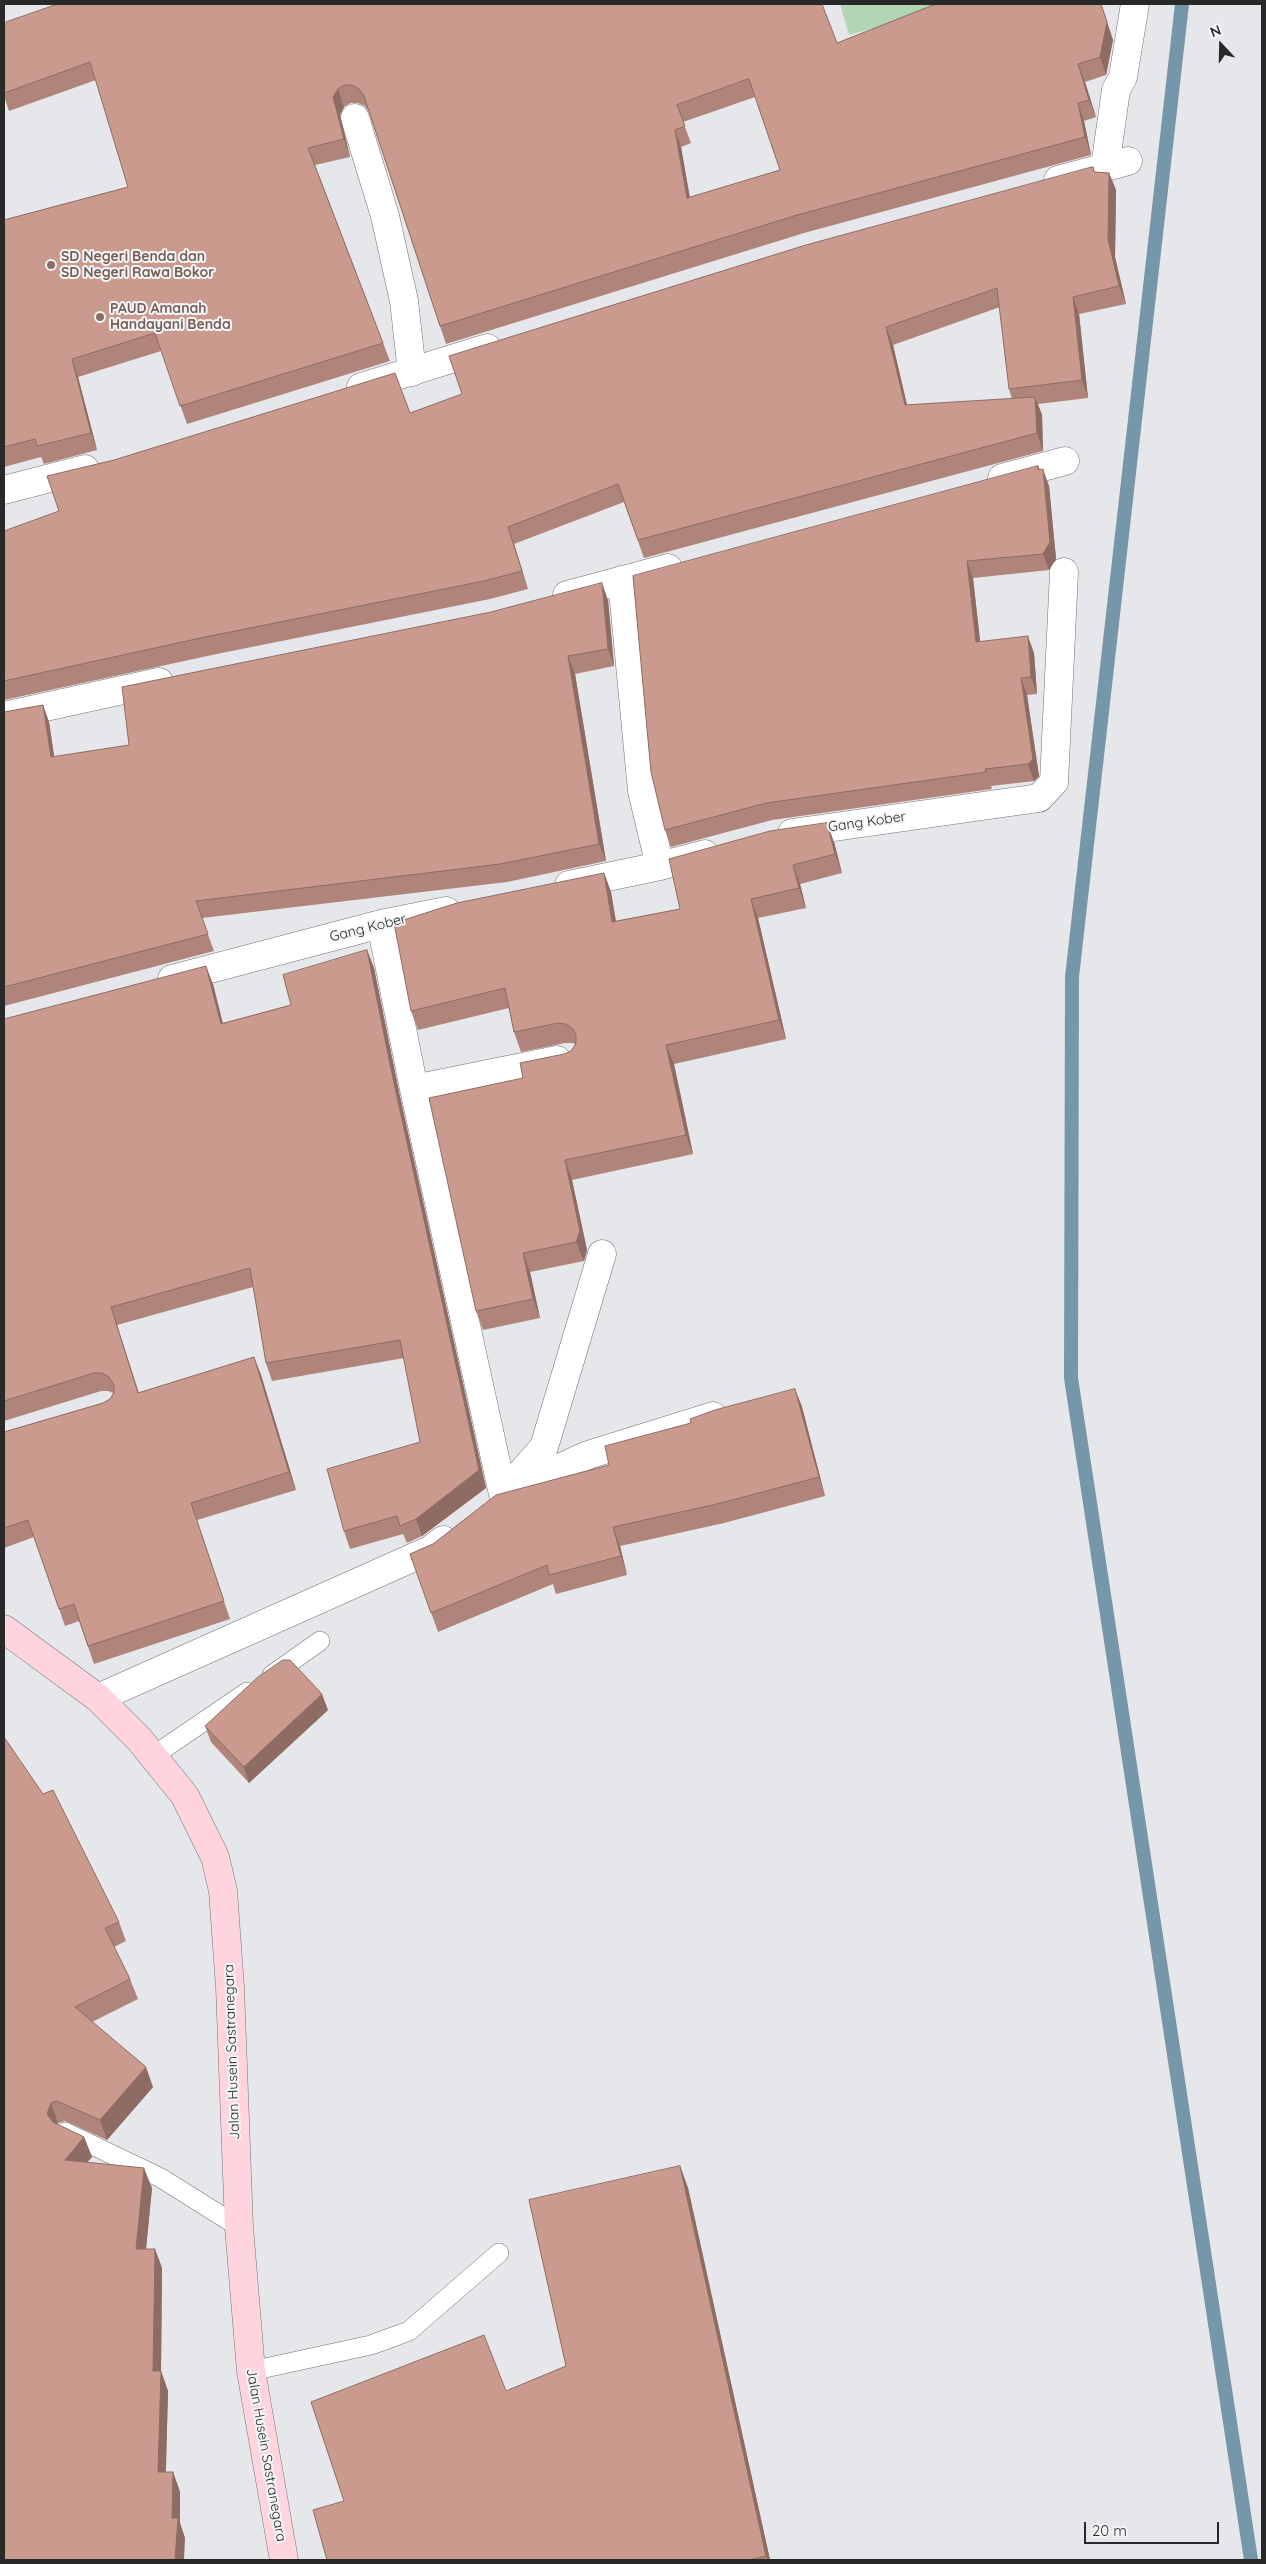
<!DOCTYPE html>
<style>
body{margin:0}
#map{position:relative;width:1266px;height:2564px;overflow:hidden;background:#e6e7ea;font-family:Quicksand,sans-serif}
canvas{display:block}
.frame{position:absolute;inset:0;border:5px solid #29292a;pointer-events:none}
.north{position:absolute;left:1196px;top:20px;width:50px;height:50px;-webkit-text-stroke:4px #f4f5f7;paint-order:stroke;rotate:339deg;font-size:14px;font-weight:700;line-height:20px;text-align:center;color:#29292a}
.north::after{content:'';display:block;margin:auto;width:18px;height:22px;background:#29292a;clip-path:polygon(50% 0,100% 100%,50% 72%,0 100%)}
.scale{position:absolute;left:1084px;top:2522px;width:135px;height:22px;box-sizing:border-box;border:2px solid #29292a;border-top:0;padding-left:6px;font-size:15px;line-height:18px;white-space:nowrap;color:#29292a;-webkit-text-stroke:4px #f4f5f7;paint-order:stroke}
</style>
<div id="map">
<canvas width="1266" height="2564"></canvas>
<div class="frame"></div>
<div class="north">N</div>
<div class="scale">20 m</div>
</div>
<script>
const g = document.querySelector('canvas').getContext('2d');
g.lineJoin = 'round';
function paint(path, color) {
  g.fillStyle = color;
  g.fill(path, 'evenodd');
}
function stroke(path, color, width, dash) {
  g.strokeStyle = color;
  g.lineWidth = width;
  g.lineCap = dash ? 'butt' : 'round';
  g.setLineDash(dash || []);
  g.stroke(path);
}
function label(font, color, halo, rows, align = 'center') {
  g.font = font + ' Quicksand,sans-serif';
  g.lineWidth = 4;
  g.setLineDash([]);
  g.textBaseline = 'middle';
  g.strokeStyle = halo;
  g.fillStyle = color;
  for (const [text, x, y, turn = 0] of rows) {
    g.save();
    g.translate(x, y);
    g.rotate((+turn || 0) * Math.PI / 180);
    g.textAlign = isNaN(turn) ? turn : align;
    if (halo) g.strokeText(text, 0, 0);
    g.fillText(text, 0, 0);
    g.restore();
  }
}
const green = new Path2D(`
 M840,4H931L934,11L849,35Z`);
const stream = new Path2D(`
 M1182,4L1072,977L1071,1378L1251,2560`);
const service = new Path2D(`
 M272,1675L320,1641
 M153,1756L247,1692
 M65,2132L161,2178L239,2227
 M251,2371L371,2345L409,2331L499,2253`);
const minor = new Path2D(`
 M355,118L385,216L404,301L412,372
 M1105,167L1116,90L1123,77L1135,4
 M1058,180L1128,161
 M361,387L487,348
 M1002,478L1065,461
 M4,490L85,469
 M622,580L642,791L660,866
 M567,595L668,568
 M4,716L159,682
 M792,833L1039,798L1054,782L1064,572
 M569,885L660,866L705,854
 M381,924L414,1089L503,1494L588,1455L713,1416
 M172,979L381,924L446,911
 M414,1089L557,1060
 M508,1488L544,1447L602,1254
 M98,1698L430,1550L443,1540`);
const secondary = new Path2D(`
 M4,1629L98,1698L139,1739L185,1796L215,1857L223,1891L230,1987L239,2227L251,2371L284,2560`);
const wall = new Path2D(`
 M936,4H1101L1113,40L1106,75L1085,82L1096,117L1084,121L1091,155L804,233L446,344L369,112L365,106L358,103H351L344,107L340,115L350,157L315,165L390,361L187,424L161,351L78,377L97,450L44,464L41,457L4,467V220L128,187L96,80L9,111L4,96V23L837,43ZM755,97L780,170L690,198L681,147L691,143L683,122Z
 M1093,167L1095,172L1109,173L1116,190L1115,257L1126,304L1079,314L1088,398L1038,404L1042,415L1043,451L644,558L624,502L514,544L528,589L490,599L212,655L4,700V531L410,413ZM1000,307L1009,389L1012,399L907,405L893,345Z
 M1038,466L1049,486L1056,559L1049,570L973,578L980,641L1034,653L1037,694L1027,695L1039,776L1034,781L991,786L992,789L772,820L671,847L665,830Z
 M608,600L614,666L575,674L606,861L507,882L202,918L214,951L4,1006V712L43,705L49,722L54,757L129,745Z
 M834,842L842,873L800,884L806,908L758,918L786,1039L674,1064L693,1154L572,1180L587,1250L584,1261L530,1272L540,1318L483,1330L476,1311L523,1078L571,1051L575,1045L573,1043H565L521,1052L514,1032L509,1008L418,1030L411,1011L604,873L611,892L616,921L680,909Z
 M367,950L374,968L399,1092L486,1488L422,1536L407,1543L403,1534L350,1549L344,1531L420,1442L404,1358L272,1381L266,1363L253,1287L117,1325L139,1393L254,1357L261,1375L296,1490L197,1520L230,1619L94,1664L79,1621L65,1626L34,1537L4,1548V1432L103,1403L110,1399L113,1393L108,1391H101L4,1421V1019L213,984L223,1023L291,1005Z
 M795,1389L802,1407L825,1496L724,1523L620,1546L627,1575L556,1594L553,1584L438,1632L410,1554L609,1465L691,1423Z
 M328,1710L249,1783L211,1742L205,1726Z
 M4,1737L119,1922L126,1941L114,1947L130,1979L138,1999L92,2022L153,2087L107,2140L65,2121L58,2123V2125L84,2137L92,2157L87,2162L152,2188L146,2249H155L162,2268L161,2371L168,2391L166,2472H173L180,2492V2523L185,2538L4,2560Z
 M680,2166L688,2188L770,2560H327L344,2501L506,2391L566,2366Z`);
const shadedWall = new Path2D(`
 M1101,4L1113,40L1106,75L1100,57Z
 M1078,64L1085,82L1096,117L1089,100Z
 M338,89L344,107L340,115L350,157L344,139L333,97Z
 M1078,103L1084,121L1091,155L1085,137Z
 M675,130L681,147L693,216L687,198Z
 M1109,173L1116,190L1115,257L1126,304L1119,286L1108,239Z
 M1073,297L1079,314L1088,398L1082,380Z
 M886,327L893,345L911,422L905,405Z
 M72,359L78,377L97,450L91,433Z
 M1035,397L1042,415L1043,451L1037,433Z
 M1038,466L1044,482L1043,469L1049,486L1056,559L1049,570L1043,554Z
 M508,527L514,544L528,589L522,571Z
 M967,561L973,578L982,658L976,642Z
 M602,583L608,600L614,666L608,649Z
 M1028,636L1034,653L1037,694L1031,677Z
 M568,656L575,674L606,861L599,844Z
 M1021,678L1027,695L1039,776L1034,781L1028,764Z
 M43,705L49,722L57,775L51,757Z
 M827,823L834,842L842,873L835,854Z
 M793,865L800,884L806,908L799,888Z
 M604,873L611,892L619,941L612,922Z
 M751,899L758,918L786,1039L779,1020Z
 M367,950L374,968L399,1092L486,1488L422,1536L416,1519L479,1470L392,1074Z
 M206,966L213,984L227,1042L221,1024Z
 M666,1045L674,1064L693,1154L686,1135Z
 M565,1160L572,1180L587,1250L584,1261L576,1242Z
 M523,1253L530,1272L540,1318L533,1299Z
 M111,1307L117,1325L144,1411L138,1393Z
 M254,1357L261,1375L296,1490L289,1472Z
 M795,1389L802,1407L825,1496L819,1477Z
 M613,1527L620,1546L627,1575L621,1556Z
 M322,1694L328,1710L249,1783L244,1767Z
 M146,2067L153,2087L107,2140L100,2120Z
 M51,2103L58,2123L54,2133L47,2114Z
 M84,2137L92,2157L72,2180L65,2160Z
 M680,2166L688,2188L770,2560H768L766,2556Z
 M144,2168L152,2188L144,2269L136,2249Z
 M155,2249L162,2268L161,2371L168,2391L165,2491L158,2472L153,2371Z
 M173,2472L180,2492V2523L185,2538L184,2560H175L172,2518Z`);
const building = new Path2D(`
 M58,4H822L837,43L936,4H1101L1107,22L1100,57L1078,64L1089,100L1078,103L1085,137L797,215L440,326L364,96L359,89L352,85H344L338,89L333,97L344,139L308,148L383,343L180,406L155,333L72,359L91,433L37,446L35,439L4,447V220L128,187L90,62L4,93V23ZM749,79L780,170L687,198L675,130L685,126L677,105Z
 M1093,167L1094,172L1109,173L1108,239L1119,286L1073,297L1082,380L1009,389L997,288L886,327L905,405L1035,397L1037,433L638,540L618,484L508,527L522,571L484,581L205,637L4,681V531L59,511L47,476L114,460L395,373L410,413L462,394L449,356L806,245Z
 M1038,466V470L1043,469L1050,542L1043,554L967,561L976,642L1028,636L1031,677L1021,678L1033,759L1028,764L985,769L986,772L766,803L665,830L651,772L633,576Z
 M602,583L608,649L568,656L599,844L500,864L196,901L208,934L4,987V712L43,705L51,757L129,745L122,687L491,612Z
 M827,823L835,854L793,865L799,888L751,899L779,1020L666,1045L686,1135L565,1160L580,1231L576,1242L523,1253L533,1299L476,1311L429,1098L523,1078L520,1063L564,1054L571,1051L576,1044V1035L573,1029L566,1024L558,1023L514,1032L505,988L411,1011L394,923L457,903L604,873L612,922L680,909L669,859L770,831Z
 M367,950L392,1074L479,1470L416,1519L400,1526L397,1516L344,1531L327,1469L420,1442L400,1340L266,1363L250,1268L111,1307L138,1393L254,1357L289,1472L191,1503L224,1601L88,1646L74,1604L59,1609L28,1520L4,1528V1432L103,1403L110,1399L114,1393V1385L109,1377L102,1373H94L4,1401V1019L206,966L221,1024L291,1005L283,975Z
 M795,1389L819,1477L717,1504L613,1527L621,1556L549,1575L547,1565L431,1613L410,1554L433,1544L496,1495L609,1465L605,1446L691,1423L690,1419L715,1410Z
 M283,1660H290L322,1694L244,1767L205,1726L258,1677Z
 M4,1737L43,1794L53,1790L119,1922L105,1928L130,1979L75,2007L146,2067L100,2120L57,2101L51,2103L47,2114L53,2122L84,2137L65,2160L144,2168L136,2249H155L153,2371H161L158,2472H173L172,2518H178L175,2560H4Z
 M680,2166L766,2556L749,2560H327L313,2510L344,2501L311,2402L484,2335L506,2391L566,2366L529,2200Z`);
const markers = [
 [51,265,5,"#8d6e63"],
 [100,317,5,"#8d6e63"]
];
const educationNames = [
 ["SD Negeri Benda dan",61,257],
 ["SD Negeri Rawa Bokor",61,273],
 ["PAUD Amanah",110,309],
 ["Handayani Benda",110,325]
];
const streetNames = [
 ["Gang Kober",867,822,-8],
 ["Gang Kober",368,928,-14],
 ["Jalan Husein Sastranegara",232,2052,-92],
 ["Jalan Husein Sastranegara",266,2455,80]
];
paint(green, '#b1d5b5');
stroke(stream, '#7696aa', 14);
stroke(service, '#717274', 20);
stroke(minor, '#717274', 29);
stroke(secondary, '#717274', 29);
stroke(service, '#fff', 19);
stroke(minor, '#fff', 28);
stroke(secondary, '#ffd4de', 28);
paint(wall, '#af847a');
paint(shadedWall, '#8e6c63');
paint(building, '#cb9a8e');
stroke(building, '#8e6c63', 1);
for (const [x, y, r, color] of markers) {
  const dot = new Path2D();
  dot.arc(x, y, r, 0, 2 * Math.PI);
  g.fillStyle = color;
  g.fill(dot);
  stroke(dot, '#f4f5f7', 2);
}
label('bold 14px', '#785e54', '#f4f5f7', educationNames, 'left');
label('14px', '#29292a', '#f4f5f7', streetNames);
</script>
